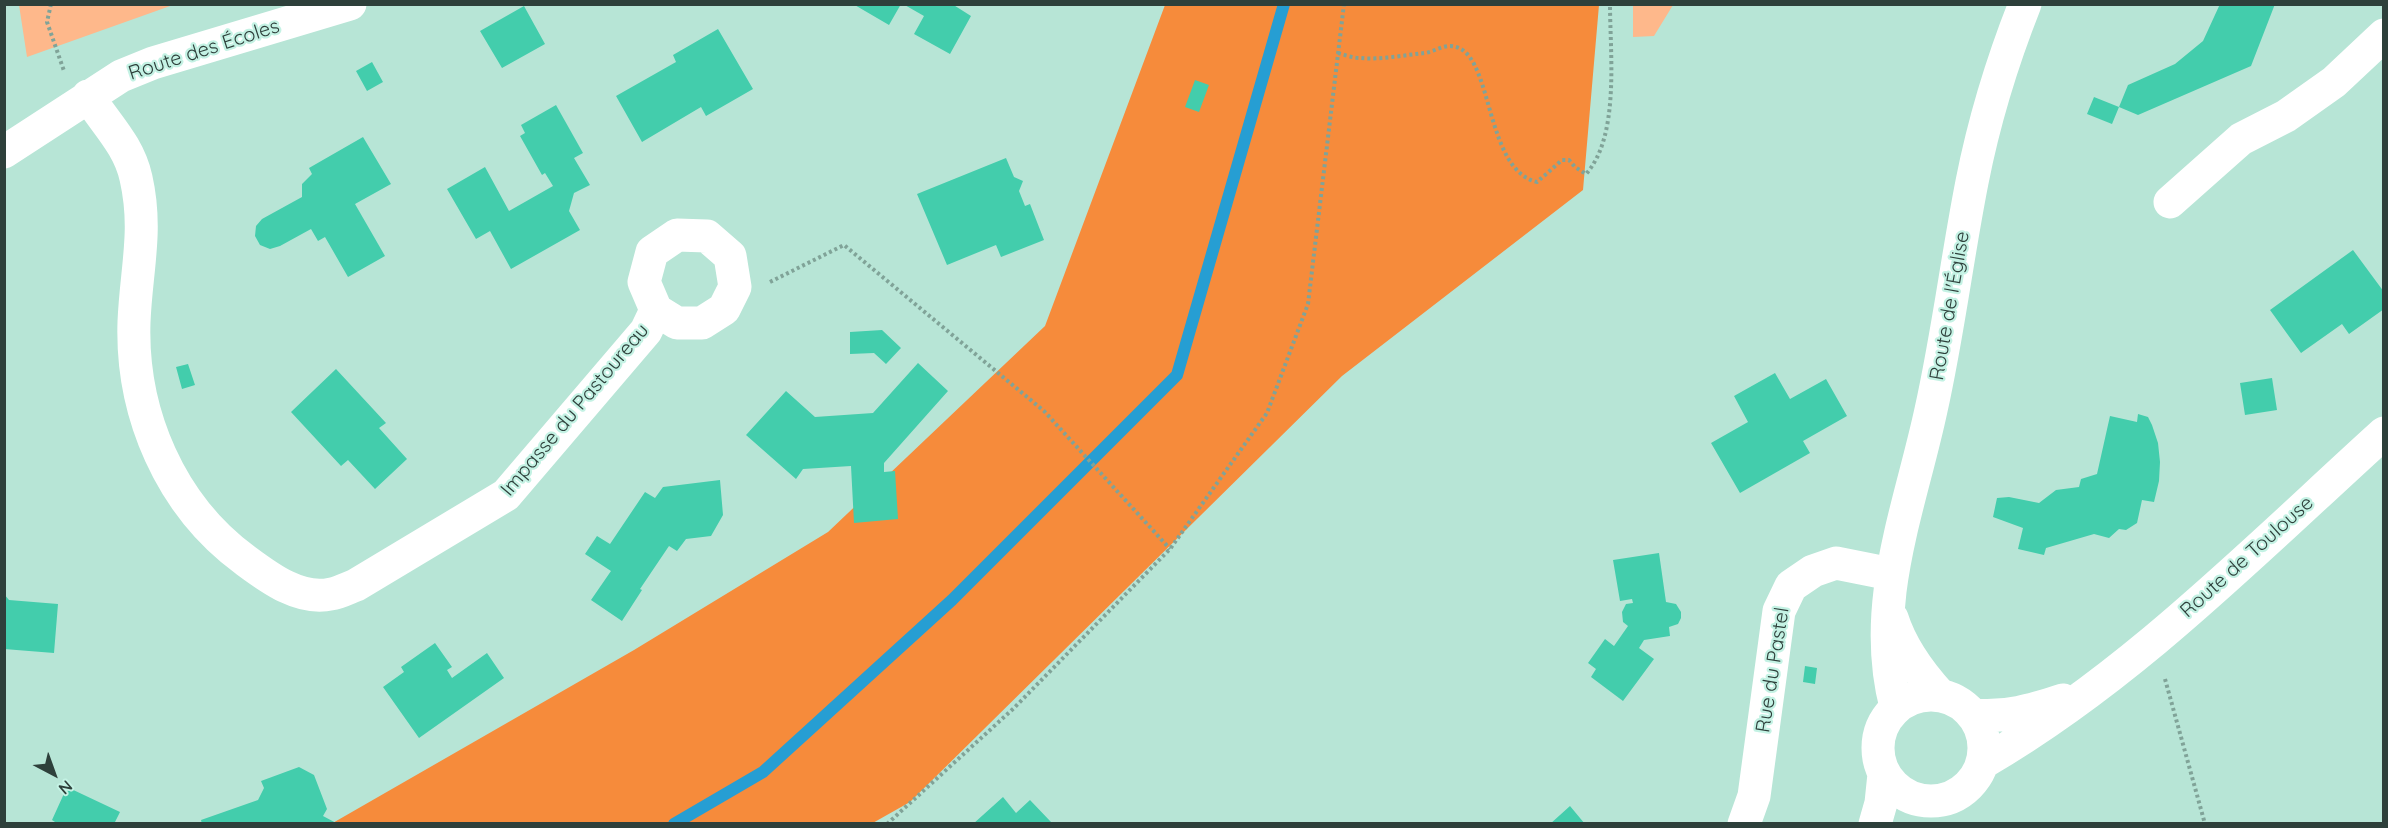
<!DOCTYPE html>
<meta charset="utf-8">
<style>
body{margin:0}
#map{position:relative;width:2388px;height:828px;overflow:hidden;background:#b7e5d6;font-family:Quicksand,sans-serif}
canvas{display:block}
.frame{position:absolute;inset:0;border:6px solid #2e403b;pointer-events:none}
.north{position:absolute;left:24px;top:744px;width:60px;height:60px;-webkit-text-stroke:4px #c4f2e4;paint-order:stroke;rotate:139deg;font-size:16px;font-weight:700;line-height:24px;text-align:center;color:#2e403b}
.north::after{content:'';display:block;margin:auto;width:21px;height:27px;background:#2e403b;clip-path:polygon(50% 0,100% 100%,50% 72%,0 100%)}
</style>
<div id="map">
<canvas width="2388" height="828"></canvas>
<div class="frame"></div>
<div class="north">N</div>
</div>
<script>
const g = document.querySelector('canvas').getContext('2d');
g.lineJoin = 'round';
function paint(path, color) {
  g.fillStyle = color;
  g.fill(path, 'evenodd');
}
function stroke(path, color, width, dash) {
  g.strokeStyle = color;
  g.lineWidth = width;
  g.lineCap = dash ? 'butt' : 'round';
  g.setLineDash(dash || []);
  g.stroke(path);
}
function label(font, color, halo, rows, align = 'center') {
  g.font = font + ' Quicksand,sans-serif';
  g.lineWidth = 4.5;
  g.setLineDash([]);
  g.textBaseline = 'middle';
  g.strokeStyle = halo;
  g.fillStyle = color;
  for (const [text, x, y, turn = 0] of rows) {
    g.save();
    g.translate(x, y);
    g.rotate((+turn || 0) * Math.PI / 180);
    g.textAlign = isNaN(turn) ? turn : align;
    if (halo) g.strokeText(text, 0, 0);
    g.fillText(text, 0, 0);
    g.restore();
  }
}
const green = new Path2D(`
 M19,5V4L173,5L27,57Z
 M1633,5V4L1673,5L1654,36L1633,37Z`);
const forest = new Path2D(`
 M1165,5H1599L1583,190L1342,376L910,802L871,824H331L634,650L828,532L1045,326Z`);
const stream = new Path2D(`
 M674,824L763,772L952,600L1177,375L1284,4`);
const building = new Path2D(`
 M853,4H901L889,25Z
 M903,4H952L971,16L950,54L914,34L924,16Z
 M2220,4H2275L2251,66L2138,115L2119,107L2128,85L2175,64L2203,41Z
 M524,6L545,44L502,68L480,31Z
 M718,29L753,89L706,116L701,107L642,142L616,96L676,62L673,55Z
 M372,62L383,82L367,91L356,71Z
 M1195,80L1209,85L1199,112L1185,107Z
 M2094,97L2119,107L2112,124L2087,114Z
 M556,105L583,153L574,158L590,185L574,193L569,211L580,230L511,269L490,231L476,239L447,189L485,167L509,211L553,186L545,173L542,175L520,136L525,133L521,125Z
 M363,137L391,184L355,204L385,256L348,277L325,237L318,241L311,229L280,246L270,249L260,245L255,236L256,226L262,219L302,197V184L312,174L309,168Z
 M1006,158L1014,177L1023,181L1019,191L1025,206L1030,204L1044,240L1001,257L996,245L947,265L917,194Z
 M2353,250L2384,292V309L2349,334L2342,324L2301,353L2270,310Z
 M882,330L901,348L886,364L874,353L850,354V332Z
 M918,363L948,391L884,463V472L895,471L898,519L854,523L851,466L803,469L796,479L746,435L786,391L815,417L873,413Z
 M188,364L195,385L182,389L176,367Z
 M336,369L386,423L379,428L407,459L375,489L348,460L341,466L291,412Z
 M1775,373L1790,399L1826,379L1847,416L1803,441L1810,453L1740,493L1711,443L1748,422L1734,396Z
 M2272,378L2277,410L2245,415L2240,383Z
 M2138,414L2148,417L2152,425L2158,443L2160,462L2159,481L2154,502L2142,500L2137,523L2126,530L2119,529L2109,538L2094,534L2046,548L2044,555L2018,549L2023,528L1993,517L1997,498L2009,497L2039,503L2056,490L2079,487L2081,479L2097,474L2110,416L2137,422Z
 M720,480L723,515L711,536L686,539L677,551L669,546L640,589L642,590L622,621L591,600L611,571L585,554L597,536L610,544L645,492L655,498L663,487Z
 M1659,553L1666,602L1676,604L1681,612V618L1678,624L1669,627L1670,636L1644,640L1639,648L1654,659L1623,701L1591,677L1596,669L1588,663L1605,639L1614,646L1628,626L1623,622L1622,612L1626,604L1633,603L1632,599L1620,601L1613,560Z
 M4,594L9,600L58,604L54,653L4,649Z
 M435,643L452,667L447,670L452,678L487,653L504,678L419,738L383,687L404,672L401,667Z
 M1805,666L1817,668L1815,684L1803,682Z
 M299,767L314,775L327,809L323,816L338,824H202L201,820L258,800L264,788L261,781Z
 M67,787L120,812L114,824H58L52,820Z
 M1003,797L1016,813L1030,800L1051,822L973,824Z
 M1570,806L1585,824H1550Z`);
const path = new Path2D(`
 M51,4L47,22L64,71
 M1338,53C1345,55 1353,58 1360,58C1381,60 1404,55 1425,53C1437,51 1446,42 1459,48C1493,63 1486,170 1537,182L1562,160H1569L1575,167L1586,174C1620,136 1610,54 1610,4
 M770,282L844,245L1044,411L1170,549
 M2165,679L2205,824
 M887,824L1014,708L1170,549L1267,413L1308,304L1344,4`);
const minor = new Path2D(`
 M88,96C105,123 129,145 136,178C148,231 136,270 134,322C131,413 170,505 245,560C268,577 299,601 331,594C339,593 348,588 356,585L506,495L646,331L656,310
 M4,152L121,76L153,63L350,4
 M2170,202L2241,139L2286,116L2334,82L2384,35
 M677,235L707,236L730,256L735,287L724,309L702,323H677L656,310L644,282L652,252Z
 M1892,618C1901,647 1919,672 1940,695
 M1896,707C1869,605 1910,508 1931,410C1948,334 1957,258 1972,182C1984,121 2002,62 2025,4
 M1744,824L1754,796L1779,611L1791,586L1813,571L1836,563L1891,574`);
const tertiary = new Path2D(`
 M1878 748a53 53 0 1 1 106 0a53 53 0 1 1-106 0Z
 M1974,715C2006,718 2032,710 2063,700
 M1984,762C2133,675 2256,549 2384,433
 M1875,824L1881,803L1884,774`);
const streetNames = [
 ["Route des Écoles",204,50,-18],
 ["Route de l'Église",1950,306,-80],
 ["Impasse du Pastoureau",575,410,-50],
 ["Route de Toulouse",2247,557,-42],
 ["Rue du Pastel",1773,670,-81]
];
paint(green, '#feb88b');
paint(forest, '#f68b3b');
stroke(stream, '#269ed3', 12);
paint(building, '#43cdac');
stroke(path, '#80a398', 4, [3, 3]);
stroke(minor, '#fff', 33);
stroke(tertiary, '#fff', 33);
label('20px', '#2e403b', '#c4f2e4', streetNames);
</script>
